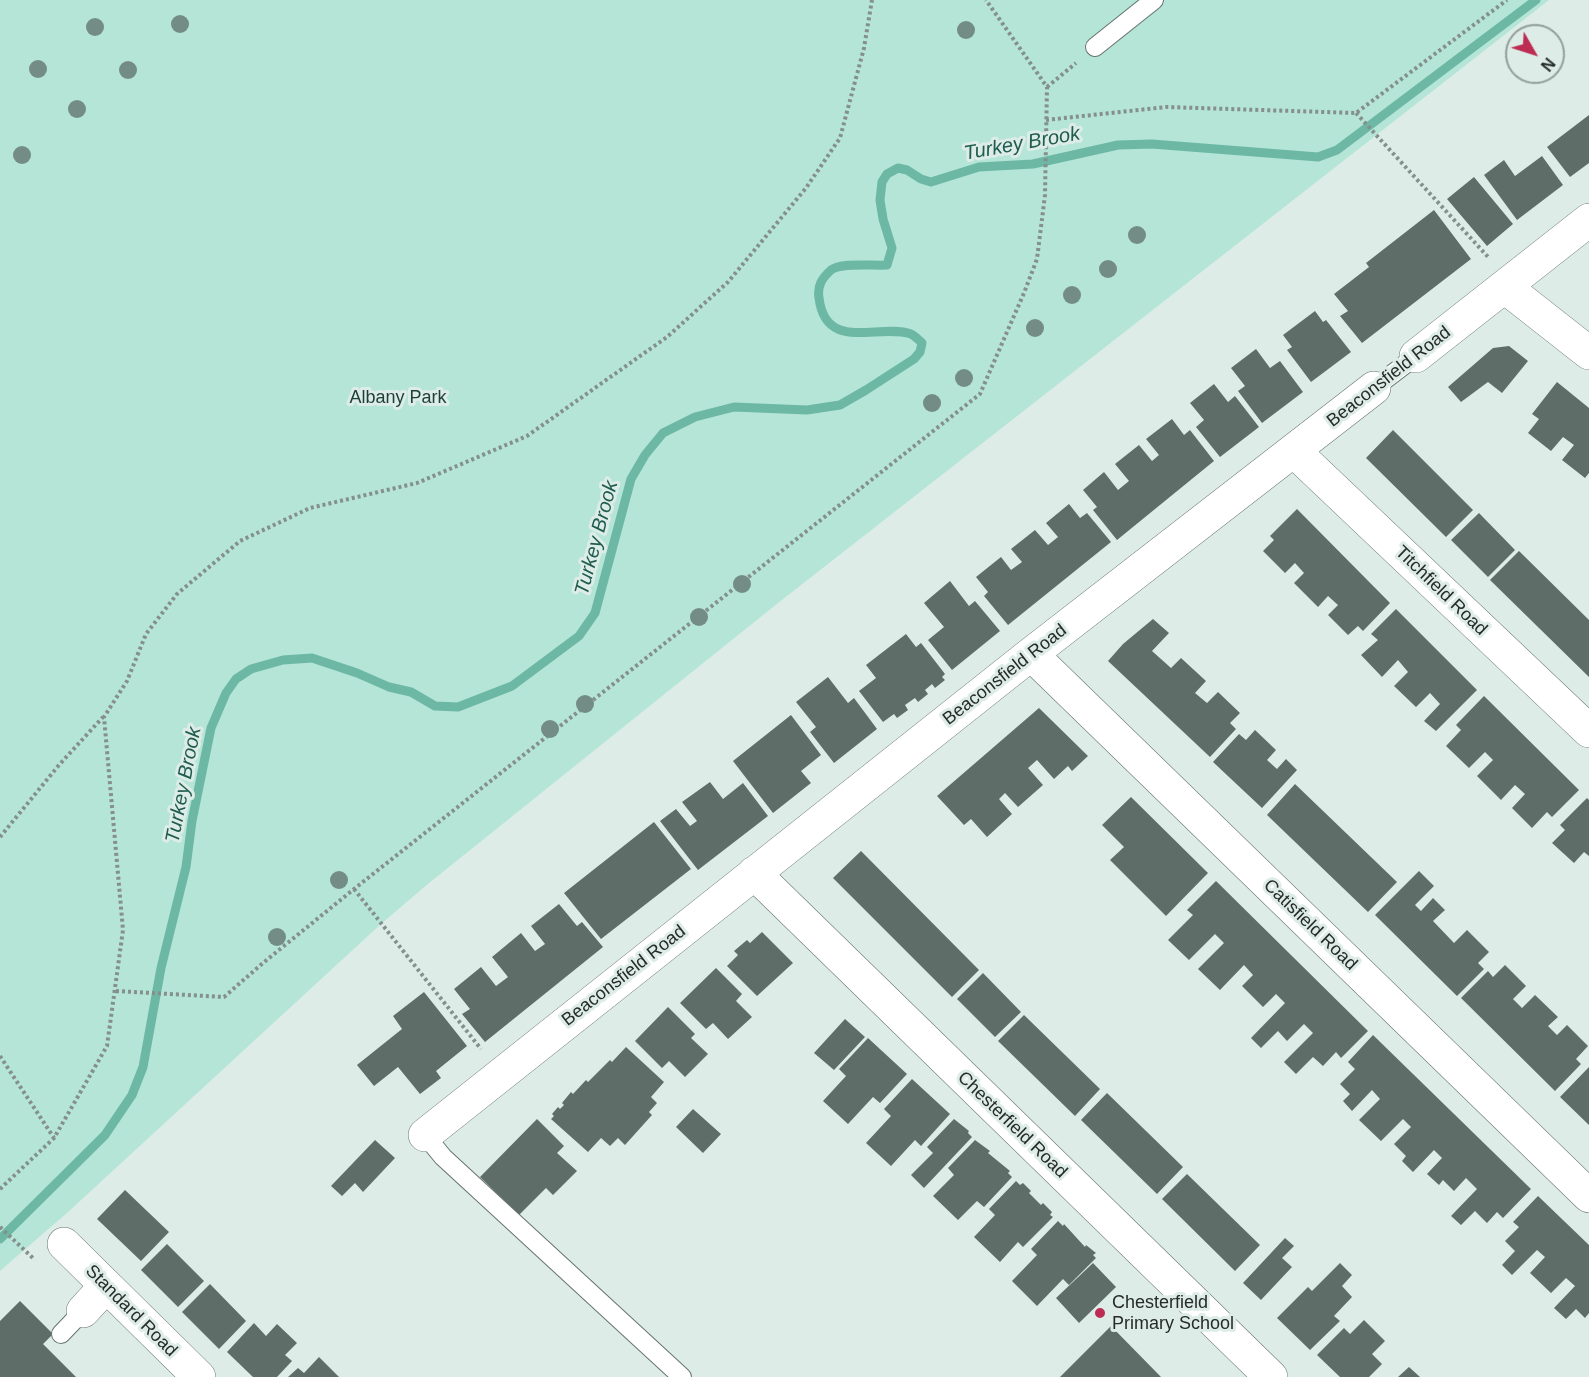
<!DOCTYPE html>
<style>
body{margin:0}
#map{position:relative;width:1589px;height:1377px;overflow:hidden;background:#ddece7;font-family:Helvetica,sans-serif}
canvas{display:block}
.north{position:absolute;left:1505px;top:24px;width:60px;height:60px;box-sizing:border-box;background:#ddece7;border:2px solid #949f9b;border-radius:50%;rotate:129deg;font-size:16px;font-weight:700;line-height:24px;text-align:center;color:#262b2a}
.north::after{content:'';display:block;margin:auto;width:21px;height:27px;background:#bc2c53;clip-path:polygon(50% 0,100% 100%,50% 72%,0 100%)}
</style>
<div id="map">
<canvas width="1589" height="1377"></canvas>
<div class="north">N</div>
</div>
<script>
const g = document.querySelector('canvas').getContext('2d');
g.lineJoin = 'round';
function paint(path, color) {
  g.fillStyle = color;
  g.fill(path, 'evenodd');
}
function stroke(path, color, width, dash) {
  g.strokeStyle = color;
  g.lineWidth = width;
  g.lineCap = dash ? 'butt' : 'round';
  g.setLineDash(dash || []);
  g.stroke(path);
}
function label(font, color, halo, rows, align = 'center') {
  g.font = font + ' Helvetica,sans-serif';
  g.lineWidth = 6;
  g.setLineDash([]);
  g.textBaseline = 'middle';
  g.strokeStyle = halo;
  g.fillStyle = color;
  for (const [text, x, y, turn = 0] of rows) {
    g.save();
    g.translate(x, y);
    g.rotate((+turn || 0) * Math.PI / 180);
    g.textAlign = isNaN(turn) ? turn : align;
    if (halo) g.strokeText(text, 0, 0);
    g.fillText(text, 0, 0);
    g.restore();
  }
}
const green = new Path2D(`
 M0,0H1549L778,603L429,883L382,923L68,1212L0,1271Z`);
const stream = new Path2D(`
 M0,1239L105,1135L132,1095L143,1067L161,968L186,867L192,821L211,728L226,693L236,679L251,669L283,660L312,658L357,673L389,687L411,692L435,706L458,707L512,686L579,636L595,613L631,479L645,455L663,433L695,417L734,407L807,410L840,405L866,390L914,359L920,352L922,343C919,340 915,336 911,334C878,323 826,353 819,298C817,286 822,278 831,270C841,262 873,266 887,265L892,248L883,219L880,200L882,182L887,174L898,168L907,170L921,179L931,182L979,167L1033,164L1118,145L1152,144L1318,157L1337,150L1536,0`);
const building = new Path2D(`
 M1589,115V163L1570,177L1547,147Z
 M1542,156L1563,185L1517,220L1484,175L1504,160L1515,176Z
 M1474,177L1513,224L1487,246L1447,199Z
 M1434,210L1471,259L1362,343L1340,316L1348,311L1334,294L1369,267L1366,263Z
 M1315,311L1323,322L1326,320L1351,352L1311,382L1287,350L1292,347L1283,335Z
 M1509,346L1528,361L1502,393L1488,382L1461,402L1448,387L1493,348Z
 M1256,349L1270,368L1280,361L1303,392L1262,423L1238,391L1245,386L1231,368Z
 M1557,382L1589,408V473L1585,478L1562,460L1574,445L1563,437L1551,451L1528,433L1539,419L1532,414Z
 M1214,384L1228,402L1235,396L1259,427L1220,457L1196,427L1204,420L1190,403Z
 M1172,419L1184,435L1190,430L1214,461L1117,540L1093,510L1097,507L1083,490L1104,472L1118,490L1129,481L1115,464L1139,445L1152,461L1159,455L1146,439Z
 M1393,430L1473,510L1446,537L1366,458Z
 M1069,504L1080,518L1087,513L1111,542L1008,625L984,596L988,592L976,577L1001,557L1011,570L1022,562L1011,549L1035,530L1048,545L1058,537L1046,523Z
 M1297,509L1390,603L1363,631L1358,626L1348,635L1328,615L1338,605L1328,596L1318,607L1294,583L1304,573L1295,563L1285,573L1263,551L1274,540L1270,536Z
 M1479,513L1515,550L1488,577L1451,540Z
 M1519,551L1589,620V677L1490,580Z
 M950,581L969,606L975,601L1000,631L952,670L928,640L944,627L924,603Z
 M1396,609L1477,690L1436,731L1424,721L1440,704L1430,693L1416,707L1394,686L1408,672L1398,660L1382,677L1361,655L1378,640L1371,634Z
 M1153,619L1169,633L1152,651L1171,668L1181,658L1206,681L1195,693L1207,703L1218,692L1240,713L1230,723L1236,729L1210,757L1108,661L1123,644Z
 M906,634L916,647L921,643L945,674L942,677L945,680L935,688L932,684L925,690L928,694L918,702L915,698L905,705L908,710L897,718L894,714L883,722L859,691L876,678L866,665Z
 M828,677L848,703L854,698L877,729L834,763L810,732L816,727L796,702Z
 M1484,696L1579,790L1552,817L1547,812L1532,828L1512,808L1525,794L1515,785L1501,800L1477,776L1493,760L1485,752L1469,768L1446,746L1461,730L1456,725Z
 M1039,708L1088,756L1072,771L1068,766L1054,779L1037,760L1028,768L1043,785L1018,807L1005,793L999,799L1012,814L987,837L971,819L964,825L937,796Z
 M791,715L821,755L801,771L811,783L773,813L733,761Z
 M1255,730L1276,750L1267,760L1277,769L1286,759L1297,770L1262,808L1213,762L1239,734L1246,740Z
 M710,782L723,799L743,783L768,816L698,870L660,821L676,809L690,826L697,821L682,802Z
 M1295,784L1397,882L1368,912L1267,815Z
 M1131,797L1208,873L1166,916L1110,860L1124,847L1102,825Z
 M1587,798L1589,800V856L1584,852L1574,863L1552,843L1565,830L1560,825Z
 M654,822L691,869L601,939L564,893Z
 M861,851L979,970L952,997L833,878Z
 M1419,871L1434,886L1415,905L1421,911L1433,898L1445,910L1433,921L1454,943L1467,930L1489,952L1478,963L1484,969L1457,996L1375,915Z
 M1216,881L1368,1031L1341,1058L1336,1052L1323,1066L1313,1057L1296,1074L1284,1062L1313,1033L1304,1024L1287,1041L1278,1031L1261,1048L1251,1038L1285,1003L1276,994L1263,1007L1242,986L1253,975L1244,965L1220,990L1198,969L1224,943L1215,934L1189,960L1168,940L1193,915L1187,910Z
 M559,904L577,926L582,922L603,947L485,1042L462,1014L470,1009L454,989L481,967L496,986L508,977L492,957L521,933L535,951L545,944L531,926Z
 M762,932L793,963L757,996L727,966L738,955L734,951L747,940L750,943Z
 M1505,965L1526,986L1513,999L1522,1008L1535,995L1558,1017L1548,1026L1557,1035L1567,1025L1588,1046L1576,1059L1581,1064L1555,1091L1461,998L1488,971L1493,977Z
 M716,968L742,994L736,1001L752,1017L728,1039L713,1023L706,1029L680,1003Z
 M983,973L1021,1012L995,1037L957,999Z
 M424,992L467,1046L436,1071L441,1078L420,1094L398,1067L374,1086L357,1065L402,1029L393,1016Z
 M668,1007L695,1034L691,1038L708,1054L685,1077L669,1061L662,1068L635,1041Z
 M1024,1015L1100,1089L1075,1116L998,1041Z
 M845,1019L865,1037L834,1070L814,1053Z
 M1373,1035L1531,1189L1503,1218L1497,1212L1487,1223L1475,1211L1461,1225L1451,1216L1477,1189L1466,1178L1454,1191L1443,1180L1439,1185L1427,1174L1442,1158L1434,1150L1413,1172L1402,1161L1406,1156L1394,1144L1411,1127L1403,1119L1381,1141L1359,1120L1380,1099L1372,1090L1352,1111L1343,1101L1350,1094L1340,1084L1355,1069L1348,1062Z
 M868,1038L907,1074L880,1103L873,1097L848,1124L823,1101L846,1076L839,1069Z
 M626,1047L664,1082L651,1097L657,1103L649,1112L652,1115L625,1145L618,1138L610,1146L601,1138L588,1152L551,1119L554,1116L552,1114L558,1107L560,1109L564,1105L562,1103L571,1092L573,1094L586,1080L588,1082L610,1060L612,1062Z
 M1589,1067V1125L1560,1097Z
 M912,1079L950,1114L921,1146L915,1140L891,1166L866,1143L891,1116L884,1109Z
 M1107,1093L1183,1167L1157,1194L1081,1120Z
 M693,1109L721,1134L703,1153L676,1127Z
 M537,1119L564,1146L557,1153L577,1171L553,1195L546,1188L519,1215L480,1177Z
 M954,1119L969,1131L968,1133L972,1137L924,1188L911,1175L933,1153L927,1147Z
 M375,1140L395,1158L363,1192L355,1183L342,1196L331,1186Z
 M975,1140L990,1151L988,1153L1010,1171L1008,1173L1012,1177L984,1207L977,1201L958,1220L933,1196L954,1175L948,1168Z
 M1187,1174L1260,1245L1235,1271L1162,1199Z
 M1016,1181L1020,1185L1023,1183L1031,1191L1029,1193L1041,1205L1043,1203L1052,1212L1050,1215L1053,1217L1023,1247L1018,1242L1000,1262L974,1237L995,1215L989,1209Z
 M125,1190L169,1232L141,1261L97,1219Z
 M1538,1196L1589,1245V1313L1585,1318L1576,1309L1566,1319L1554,1308L1575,1286L1566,1278L1551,1293L1530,1273L1545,1257L1537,1250L1512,1275L1502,1265L1515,1251L1505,1241L1519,1227L1513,1222Z
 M1058,1221L1063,1226L1064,1224L1085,1247L1086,1245L1096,1253L1093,1255L1096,1258L1069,1285L1063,1279L1037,1306L1012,1281L1037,1255L1031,1249Z
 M1285,1238L1294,1246L1282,1258L1292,1267L1261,1300L1243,1283Z
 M167,1244L204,1281L178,1307L141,1270Z
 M1093,1263L1116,1287L1079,1323L1056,1298Z
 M1340,1263L1352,1275L1342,1286L1352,1297L1334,1316L1340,1321L1310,1350L1277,1318L1308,1287L1312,1291Z
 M210,1284L246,1321L219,1349L182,1312Z
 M20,1301L53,1334L43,1344L76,1377H0V1321Z
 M1364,1320L1385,1341L1372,1354L1382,1364L1369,1377H1340L1317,1355L1344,1328L1350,1334Z
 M254,1323L266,1336L277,1324L297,1343L285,1355L292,1361L277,1377H253L227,1352Z
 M1111,1326L1161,1377H1060Z
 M319,1357L339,1377H288L298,1368L304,1373Z
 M1409,1367L1420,1377H1398Z`);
const path = new Path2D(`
 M1047,87L1076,63
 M1356,113L1489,258
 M1046,120L1166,107L1356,113L1507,0
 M0,837L59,765L103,717
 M354,889L481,1049
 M116,991L224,997L263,963L354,889L980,394L1024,293L1037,259L1045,195L1047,87L986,0
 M0,1056L54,1138
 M0,1189L54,1138L107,1046L123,930L104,717L127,681L146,634L177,594L240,541L310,508L417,483L527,436L667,337L728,282L806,188L840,138L864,48L872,0
 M0,1227L35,1260`);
const lane = new Path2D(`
 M1095,47L1154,0
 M1374,388L1416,356
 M425,1135L443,1157L682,1377
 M61,1334L83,1311`);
const street = new Path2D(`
 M1505,287L1589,353
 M1416,356L1589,220
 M1294,451L1589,731
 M1031,654L1589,1196
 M754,873L1271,1377
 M425,1135L1031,654L1374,388
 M64,1244L199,1377
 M83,1311L106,1286`);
const trees = [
 [180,24],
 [95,27],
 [966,30],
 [38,69],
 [128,70],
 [77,109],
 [22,155],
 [1137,235],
 [1108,269],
 [1072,295],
 [1035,328],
 [964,378],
 [932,403],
 [742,584],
 [699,617],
 [585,704],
 [550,729],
 [339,880],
 [277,937]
];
const markers = [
 [1100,1313,6,"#bc2c53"]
];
const streetNames = [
 ["Beaconsfield Road",1389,377,-38],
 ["Titchfield Road",1441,591,44],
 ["Beaconsfield Road",1005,675,-38],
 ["Catisfield Road",1310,925,44],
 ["Beaconsfield Road",624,976,-38],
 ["Chesterfield Road",1012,1125,44],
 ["Standard Road",131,1311,45]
];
const parkNames = [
 ["Albany Park",398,398]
];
const poiNames = [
 ["Chesterfield",1112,1303],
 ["Primary School",1112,1324]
];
const waterNames = [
 ["Turkey Brook",1022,144,-10],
 ["Turkey Brook",597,538,-75],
 ["Turkey Brook",184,785,-79]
];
paint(green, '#b4e5d7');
stroke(stream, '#6db8a5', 9);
paint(building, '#5f6d69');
stroke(lane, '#66736f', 20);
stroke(street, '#66736f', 34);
stroke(path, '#858f8c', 4, [3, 3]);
stroke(lane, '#fff', 18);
stroke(street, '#fff', 33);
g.fillStyle = '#738d86';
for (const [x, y] of trees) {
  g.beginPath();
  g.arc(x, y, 9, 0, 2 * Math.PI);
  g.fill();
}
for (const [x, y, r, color] of markers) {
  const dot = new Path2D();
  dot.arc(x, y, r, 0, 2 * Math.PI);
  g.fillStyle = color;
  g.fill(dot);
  stroke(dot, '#ddece7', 2);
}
label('18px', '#262b2a', '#ddece7', streetNames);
label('18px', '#1c3f36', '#ddece7', parkNames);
label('18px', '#262b2a', '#ddece7', poiNames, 'left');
label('italic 20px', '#205d4f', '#ddece7', waterNames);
</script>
